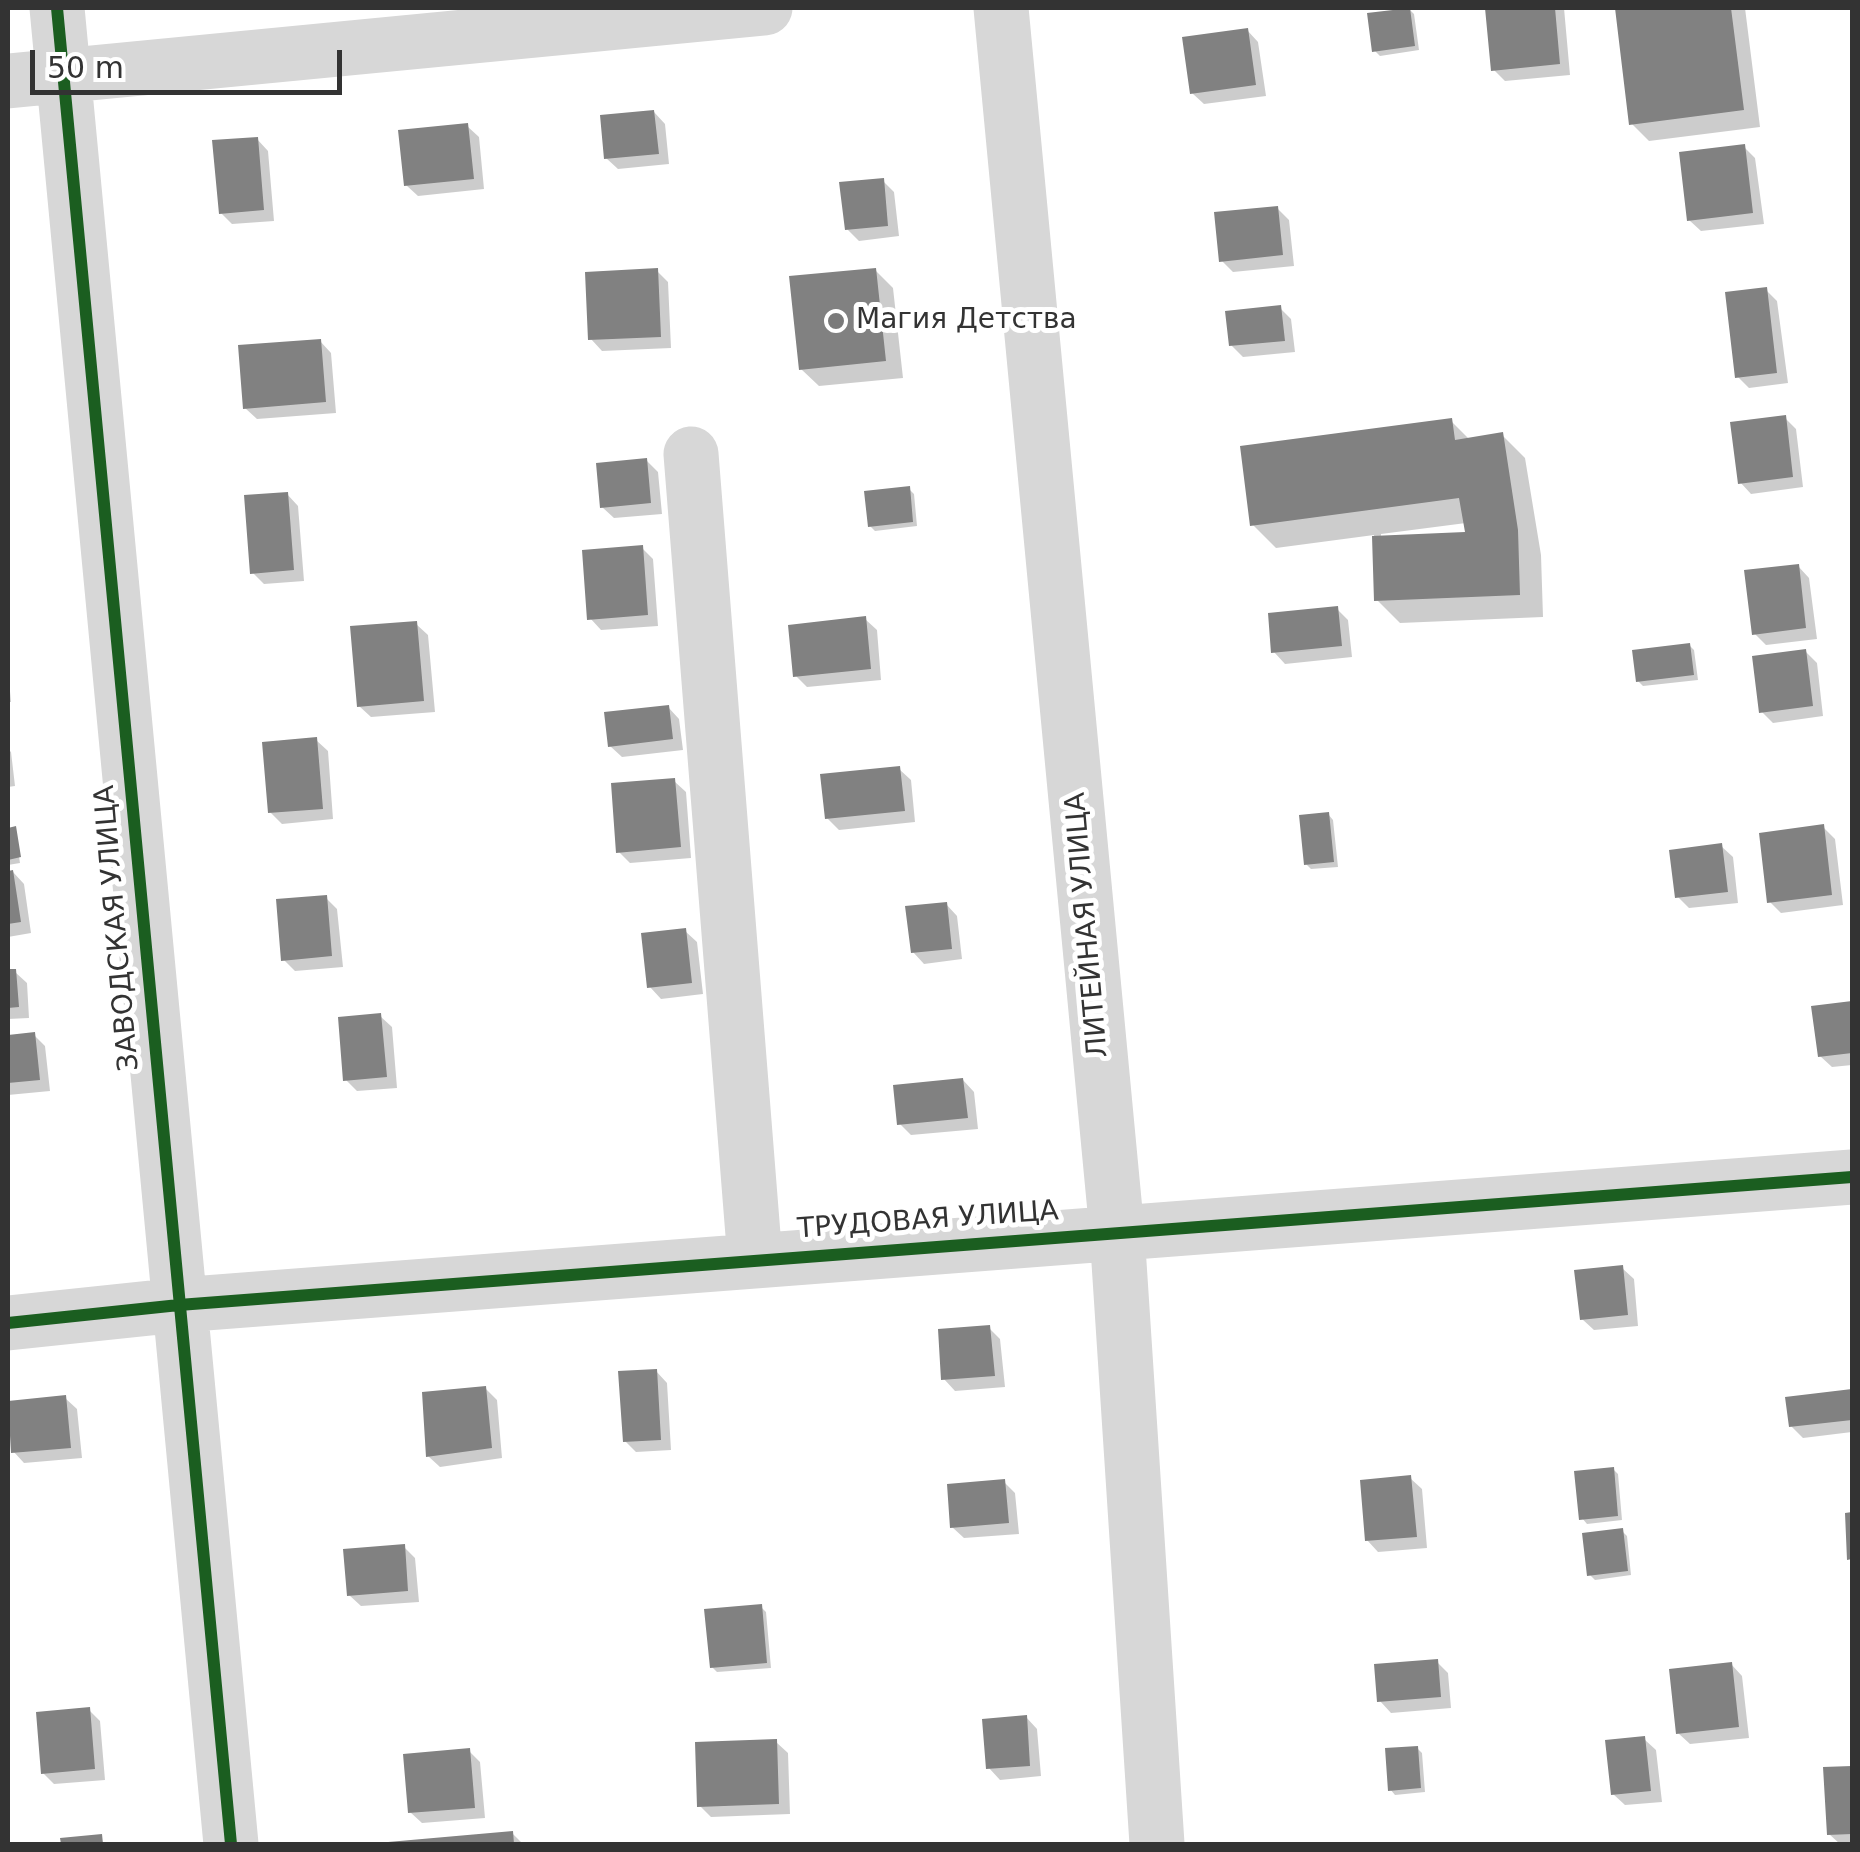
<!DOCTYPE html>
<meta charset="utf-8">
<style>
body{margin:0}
#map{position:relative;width:1860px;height:1852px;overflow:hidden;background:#fff;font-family:"DejaVu Sans",sans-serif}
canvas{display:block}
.frame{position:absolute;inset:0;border:10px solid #333;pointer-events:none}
.scale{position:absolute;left:30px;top:50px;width:312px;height:45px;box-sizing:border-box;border:5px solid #333;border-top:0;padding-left:12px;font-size:30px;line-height:35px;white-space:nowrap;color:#333;-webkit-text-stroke:8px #fff;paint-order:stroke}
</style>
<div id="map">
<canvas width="1860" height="1852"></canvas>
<div class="frame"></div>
<div class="scale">50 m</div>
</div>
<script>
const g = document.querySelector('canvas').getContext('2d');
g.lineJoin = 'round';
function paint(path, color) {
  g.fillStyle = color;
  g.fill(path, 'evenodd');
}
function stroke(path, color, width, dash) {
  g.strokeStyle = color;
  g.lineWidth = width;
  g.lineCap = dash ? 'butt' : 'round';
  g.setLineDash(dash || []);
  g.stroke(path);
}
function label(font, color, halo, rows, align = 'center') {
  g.font = font + ' "DejaVu Sans",sans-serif';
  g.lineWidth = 10;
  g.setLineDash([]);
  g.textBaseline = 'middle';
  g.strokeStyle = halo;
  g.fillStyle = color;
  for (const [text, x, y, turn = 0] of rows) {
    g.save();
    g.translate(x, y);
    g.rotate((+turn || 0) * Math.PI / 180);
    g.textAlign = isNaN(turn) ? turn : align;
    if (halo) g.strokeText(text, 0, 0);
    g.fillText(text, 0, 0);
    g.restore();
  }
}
const shadow = new Path2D(`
 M1488,8H1564L1570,75L1505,81L1494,70Z
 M1618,8H1745L1760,127L1649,141L1631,123Z
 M1409,9L1414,14L1419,50L1380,56L1375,51Z
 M1247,30L1258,42L1266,96L1204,104L1192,93Z
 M654,112L665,124L669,164L618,169L606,158Z
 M467,126L479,137L484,189L418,196L406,185Z
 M257,139L268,151L274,221L232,224L221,213Z
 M1744,147L1755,158L1764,224L1701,231L1689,220Z
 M883,181L894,192L899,236L859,241L847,229Z
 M1277,208L1289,220L1294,266L1233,272L1222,261Z
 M875,270L893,288L903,378L819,386L801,369Z
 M657,271L668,282L671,348L602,351L591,339Z
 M1766,290L1777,301L1788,383L1749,388L1738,377Z
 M1280,308L1291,319L1295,352L1243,357L1231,345Z
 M320,341L331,353L336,413L257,419L245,408Z
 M1785,418L1796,429L1803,487L1751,494L1740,482Z
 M1451,421L1470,440L1502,435L1525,458L1541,555L1543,617L1400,623L1377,600L1374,535L1276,548L1253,525ZM1466,523L1468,534L1381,538V534Z
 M647,461L658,472L662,514L614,518L602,507Z
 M909,489L914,494L917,526L875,531L870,526Z
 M287,494L298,506L304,581L264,584L253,573Z
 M642,548L653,559L658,626L601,630L590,618Z
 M1798,566L1809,578L1817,639L1766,645L1754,633Z
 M1337,609L1348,620L1352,657L1285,664L1274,652Z
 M865,619L877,630L881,680L807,687L796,676Z
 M416,624L428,635L435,712L371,717L359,706Z
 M1689,645L1694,650L1698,680L1643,686L1638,681Z
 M1805,651L1817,663L1823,716L1773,723L1761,711Z
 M8,670L11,702H8Z
 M668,707L679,719L683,750L622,757L610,746Z
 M316,740L328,751L333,819L282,824L270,812Z
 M8,749L11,752L15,786L8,787Z
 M899,769L911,780L915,822L839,830L827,818Z
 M674,781L686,792L691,858L630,863L619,852Z
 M1328,814L1333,820L1338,867L1311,869L1306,864Z
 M1823,827L1835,839L1843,905L1781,913L1770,902Z
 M15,829L20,863L8,865V830Z
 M1721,846L1733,857L1738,903L1689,908L1678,897Z
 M13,872L24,884L31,933L8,937V873Z
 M326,898L337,909L343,967L295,971L284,960Z
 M946,904L957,916L962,959L924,964L913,952Z
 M685,931L697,942L703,994L661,999L650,987Z
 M8,972H15L27,983L29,1018L8,1019Z
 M1852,1004V1065L1832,1067L1820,1056L1814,1008Z
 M380,1016L392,1027L397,1088L357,1091L346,1080Z
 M34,1035L45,1046L50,1091L8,1095V1037Z
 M963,1080L974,1092L978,1129L911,1135L900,1124Z
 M1622,1268L1634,1279L1638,1326L1594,1330L1582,1319Z
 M989,1328L1000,1339L1005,1387L955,1391L944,1379Z
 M656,1371L667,1383L671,1450L636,1452L625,1441Z
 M485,1388L497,1400L502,1458L440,1467L428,1456Z
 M1852,1391V1432L1803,1438L1791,1426L1788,1399Z
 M65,1398L77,1409L82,1458L24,1463L13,1451Z
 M1613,1469L1618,1474L1622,1520L1587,1524L1582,1518Z
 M1410,1478L1422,1489L1427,1548L1378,1552L1367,1540Z
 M1004,1482L1015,1493L1019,1534L964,1538L952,1527Z
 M1622,1531L1627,1536L1631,1575L1595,1580L1590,1575Z
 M404,1547L415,1558L419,1602L361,1606L349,1595Z
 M761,1607L766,1612L771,1668L717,1672L712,1667Z
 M1437,1662L1448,1673L1451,1708L1391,1713L1380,1701Z
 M1731,1664L1742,1676L1749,1738L1690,1744L1678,1733Z
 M89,1710L100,1721L105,1780L54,1784L43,1773Z
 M1026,1717L1037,1729L1041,1776L1000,1780L989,1768Z
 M1644,1739L1656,1750L1662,1802L1625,1805L1613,1794Z
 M776,1742L788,1753L790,1814L711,1817L700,1806Z
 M1417,1748L1422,1753L1425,1792L1395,1795L1390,1789Z
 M469,1751L480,1762L485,1818L422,1823L410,1812Z
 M1852,1768V1844H1840L1829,1834L1826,1770Z
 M512,1833L523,1844H396Z`);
const building = new Path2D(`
 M1410,8L1415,46L1372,52L1367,13Z
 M1485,8H1555L1560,64L1491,71Z
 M1615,8H1731L1744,110L1629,125Z
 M1248,28L1256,85L1190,94L1182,37Z
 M654,110L659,154L604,159L600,115Z
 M468,123L474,179L404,186L398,130Z
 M258,137L264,210L219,214L212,140Z
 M1745,144L1753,213L1687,221L1679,152Z
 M884,178L888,226L845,230L839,182Z
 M1278,206L1283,255L1219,262L1214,212Z
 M658,268L661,337L588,340L585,272Z
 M876,268L886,361L799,370L789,276Z
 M1767,287L1777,373L1735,378L1725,292Z
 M1281,305L1285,341L1229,346L1225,311Z
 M321,339L326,402L243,409L238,345Z
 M1786,415L1793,477L1738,484L1730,422Z
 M1452,418L1455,440L1503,432L1518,530L1520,595L1374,601L1372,536L1465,532L1459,498L1250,526L1240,446Z
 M647,458L651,503L600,508L596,463Z
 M910,486L913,522L868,527L864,491Z
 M288,492L294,570L250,574L244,495Z
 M643,545L648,615L587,620L582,550Z
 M1799,564L1806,628L1752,635L1744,570Z
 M1338,606L1342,646L1271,653L1268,613Z
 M866,616L871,669L793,677L788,625Z
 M417,621L424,701L357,707L350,626Z
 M1690,643L1694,675L1636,682L1632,650Z
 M1806,649L1813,706L1759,713L1752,656Z
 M669,705L673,739L608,747L604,712Z
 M317,737L323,809L268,813L262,742Z
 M900,766L905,811L825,819L820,774Z
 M675,778L681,847L616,853L611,783Z
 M1329,812L1334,862L1304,865L1299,815Z
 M1824,824L1832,895L1767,903L1759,833Z
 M16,826L21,857L8,860V828Z
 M1722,843L1728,892L1675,898L1669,850Z
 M13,870L21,922L8,924V871Z
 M327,895L332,956L281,961L276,899Z
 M947,902L952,949L911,953L905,906Z
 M686,928L692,983L647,988L641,933Z
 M8,969H16L19,1007L8,1008Z
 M1852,1001V1053L1818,1057L1811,1006Z
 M381,1013L387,1077L343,1081L338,1017Z
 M35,1032L40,1080L8,1083V1035Z
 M963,1078L968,1118L897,1125L893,1085Z
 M1623,1265L1628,1315L1580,1320L1574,1270Z
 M990,1325L995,1376L941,1380L938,1329Z
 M657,1369L661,1440L623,1442L618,1371Z
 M486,1386L492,1448L426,1457L422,1392Z
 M1852,1389V1420L1789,1427L1785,1397Z
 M66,1395L71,1448L11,1453L8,1401Z
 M1614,1467L1618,1516L1579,1520L1574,1471Z
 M1411,1475L1417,1537L1365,1541L1360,1480Z
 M1005,1479L1009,1523L950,1528L947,1484Z
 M1852,1512V1559L1847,1560L1845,1513Z
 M1623,1528L1628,1571L1587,1576L1582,1533Z
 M405,1544L408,1591L347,1596L343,1549Z
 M762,1604L767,1663L710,1668L704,1609Z
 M1438,1659L1441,1697L1377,1702L1374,1664Z
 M1732,1662L1739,1727L1676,1734L1669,1669Z
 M90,1707L95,1769L41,1774L36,1712Z
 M1027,1715L1030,1766L986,1769L982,1719Z
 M1645,1736L1651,1791L1611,1795L1605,1740Z
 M777,1739L779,1804L697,1807L695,1742Z
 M1418,1746L1421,1788L1388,1791L1385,1748Z
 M470,1748L475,1808L408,1813L403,1754Z
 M1852,1766V1834L1827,1835L1823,1767Z
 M513,1831L514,1844H388V1842Z
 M102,1834L103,1844H61L60,1838Z`);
const minor = new Path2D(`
 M57,8L231,1844
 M1001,8L1117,1232L1157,1844
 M8,81L765,8
 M691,454L755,1260
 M8,1323L179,1305L1852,1177`);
const cycleway = new Path2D(`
 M57,8L231,1844
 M8,1323L179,1305L1852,1177`);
const markers = [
 [836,321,10,"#7a7a7a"]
];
const poiNames = [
 ["Магия Детства",856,321]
];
const streetNames = [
 ["ЛИТЕЙНАЯ УЛИЦА",1088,925,-95],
 ["ЗАВОДСКАЯ УЛИЦА",118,928,-95],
 ["ТРУДОВАЯ УЛИЦА",928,1221,-4]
];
paint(shadow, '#0003');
paint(building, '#818181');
stroke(minor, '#d7d7d7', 55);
stroke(cycleway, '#1b5e20', 12);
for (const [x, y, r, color] of markers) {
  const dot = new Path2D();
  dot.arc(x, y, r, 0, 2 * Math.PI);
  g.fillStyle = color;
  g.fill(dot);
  stroke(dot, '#fff', 4);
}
label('28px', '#333', '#fff', poiNames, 'left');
label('28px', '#333', '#fff', streetNames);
</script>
